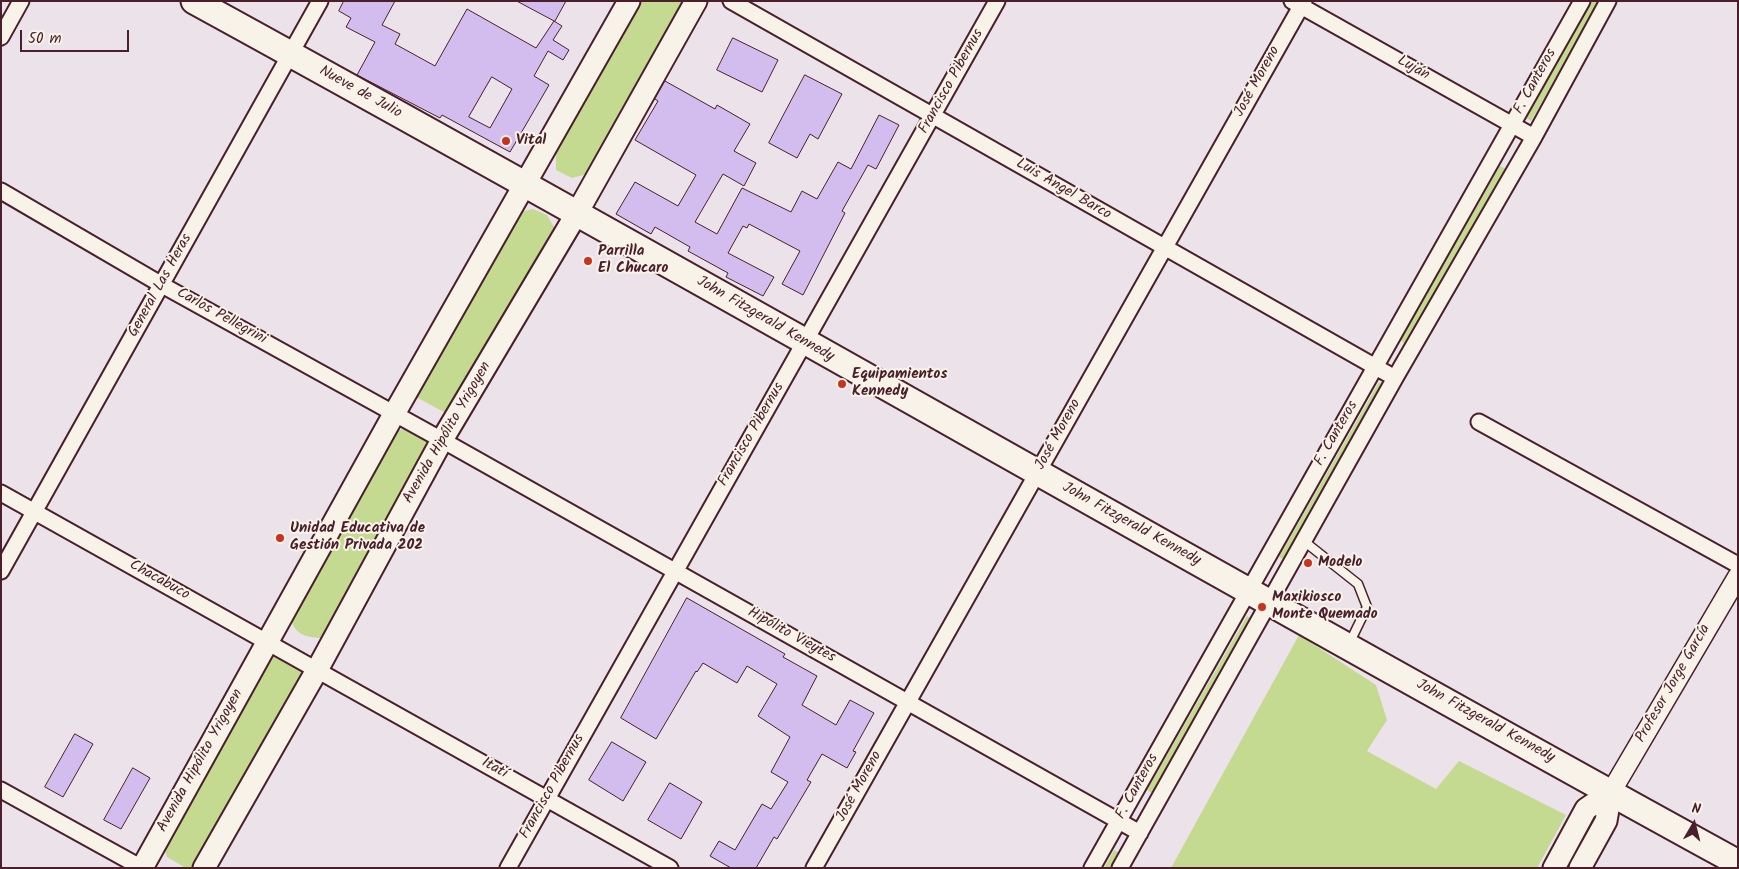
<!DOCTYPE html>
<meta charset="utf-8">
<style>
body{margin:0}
#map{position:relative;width:1739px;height:869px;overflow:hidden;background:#ece3ea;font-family:Kalam,sans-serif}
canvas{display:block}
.frame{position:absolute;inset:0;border:2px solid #4a1f2b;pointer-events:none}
.north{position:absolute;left:1669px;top:799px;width:50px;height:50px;-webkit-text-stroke:4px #f7f3e8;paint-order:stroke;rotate:8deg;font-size:14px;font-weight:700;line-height:20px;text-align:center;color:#4a1f2b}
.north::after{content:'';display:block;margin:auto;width:18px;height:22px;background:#4a1f2b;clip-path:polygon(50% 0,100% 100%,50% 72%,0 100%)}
.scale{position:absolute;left:20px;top:30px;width:109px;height:22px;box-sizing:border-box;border:2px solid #4a1f2b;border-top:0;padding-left:6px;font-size:15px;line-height:18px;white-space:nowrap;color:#4a1f2b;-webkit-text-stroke:4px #f7f3e8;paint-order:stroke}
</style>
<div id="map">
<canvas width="1739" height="869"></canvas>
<div class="frame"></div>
<div class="north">N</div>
<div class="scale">50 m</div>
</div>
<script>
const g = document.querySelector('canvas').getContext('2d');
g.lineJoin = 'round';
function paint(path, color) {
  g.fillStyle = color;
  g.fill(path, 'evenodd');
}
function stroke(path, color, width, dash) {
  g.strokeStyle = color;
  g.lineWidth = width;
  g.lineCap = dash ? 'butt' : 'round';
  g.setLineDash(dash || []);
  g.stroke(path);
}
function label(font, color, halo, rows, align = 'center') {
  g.font = font + ' Kalam,sans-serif';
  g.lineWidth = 4;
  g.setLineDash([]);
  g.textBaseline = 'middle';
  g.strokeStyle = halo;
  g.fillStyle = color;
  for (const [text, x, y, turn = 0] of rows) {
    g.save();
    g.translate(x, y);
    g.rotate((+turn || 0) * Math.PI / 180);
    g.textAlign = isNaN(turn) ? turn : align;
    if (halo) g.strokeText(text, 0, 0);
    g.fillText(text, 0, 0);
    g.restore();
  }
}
const green = new Path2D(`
 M638,1H684L685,4L587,174L572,178L556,170V150Z
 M1592,1H1599L1531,121L1525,117Z
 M1500,166L1506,169L1406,344L1400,340Z
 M533,209L547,215L554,227L454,408L444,412L418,398V389L516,213Z
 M1379,382L1385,386L1285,560L1279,557Z
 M404,429L426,440L431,449L326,638C311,638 297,637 291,621L396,431Z
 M1247,616L1252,619L1152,793L1147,790Z
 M1299,635L1376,685L1387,720L1367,751L1436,789L1459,761L1566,815L1537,868H1171Z
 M276,655L301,671V682L197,866L186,868L167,857L163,843L266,659Z
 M1114,850L1120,853L1111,868H1104Z`);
const building = new Path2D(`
 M344,1H395L382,25L400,34L395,44L435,66L467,9L536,48L554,21L562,26L553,40L569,50L563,60L548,51L534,76L549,85L510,152L442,115L440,118L357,75L375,42L346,27L351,18L339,11ZM492,77L512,89L490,128L469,117Z
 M517,1H566L555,21Z
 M733,38L778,60L762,92L717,70Z
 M805,75L842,94L818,139L810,134L797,158L769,143Z
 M665,81L715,109L717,105L750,124L734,151L756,163L744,186L723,174L695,222L717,234L742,188L791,212L802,191L817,199L838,162L851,169L879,115L899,125L876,169L868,165L842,211L845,213L803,295L782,284L800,251L749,224L747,228L743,226L728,253L774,277L763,296L726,277L728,273L688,251L690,247L655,227L651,234L616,214L635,182L678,206L696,175L635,140L658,101L655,99Z
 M687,598L785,654L783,657L817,676L802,705L836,725L850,700L874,713L853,751L856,752L847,768L822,754L807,780L811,782L777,839L774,837L756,868H731L710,856L719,841L735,850L762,804L771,809L788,782L771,772L790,737L758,716L777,684L747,666L737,683L703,663L697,672L696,671L656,739L621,718Z
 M75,734L93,744L63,797L45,787Z
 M612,742L646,762L623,801L589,780Z
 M133,768L150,778L121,829L104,820Z
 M670,783L702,802L681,839L648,820Z`);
const service = new Path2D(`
 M1305,542L1358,584L1367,607L1349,644`);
const minor = new Path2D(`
 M731,1L1395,378
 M1292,1L1534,137
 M1,37L21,1
 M1,191L162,285L442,440L1140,833
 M1479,422L1738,565
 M1,493L670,868
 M1,571L320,1
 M1,790L142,868
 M508,868L997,1
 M814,868L1304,1
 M1092,868L1582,1
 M1120,868L1395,378L1534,137L1608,1`);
const tertiary = new Path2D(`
 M1611,792L1738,576`);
const secondary = new Path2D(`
 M142,868L394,414L629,1
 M204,868L317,670L442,440L577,213L696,1
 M1554,868L1586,809L1611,792
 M1580,868L1606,821L1611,792`);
const primary = new Path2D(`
 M194,1C711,284 1221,580 1738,863`);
const markers = [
 [506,141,5,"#c8321e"],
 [588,261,5,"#c8321e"],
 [842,384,5,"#c8321e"],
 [280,538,5,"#c8321e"],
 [1308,563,5,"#c8321e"],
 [1262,607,5,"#c8321e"]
];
const streetNames = [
 ["Luján",1413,69,29],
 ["Francisco Pibernus",952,82,-61],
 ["José Moreno",1258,82,-61],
 ["F. Canteros",1536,82,-61],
 ["Nueve de Julio",360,93,29],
 ["Luis Angel Barco",1063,190,30],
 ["General Las Heras",161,286,-61],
 ["Carlos Pellegrini",221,317,29],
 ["John Fitzgerald Kennedy",765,320,30],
 ["Avenida Hipólito Yrigoyen",448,433,-60],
 ["F. Canteros",1337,434,-60],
 ["Francisco Pibernus",752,435,-60],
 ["José Moreno",1059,435,-61],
 ["John Fitzgerald Kennedy",1131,525,29],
 ["Chacabuco",159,581,29],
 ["Hipólito Vieytes",791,636,29],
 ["Profesor Jorge García",1674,684,-60],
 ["John Fitzgerald Kennedy",1485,722,29],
 ["Avenida Hipólito Yrigoyen",201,761,-61],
 ["Itatí",494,769,29],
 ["Francisco Pibernus",553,787,-61],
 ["José Moreno",860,787,-61],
 ["F. Canteros",1138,787,-61]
];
const poiNames = [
 ["Vital",516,141],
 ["Parrilla",598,252],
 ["El Chucaro",598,269],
 ["Equipamientos",852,375],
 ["Kennedy",852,392],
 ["Unidad Educativa de",290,529],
 ["Gestión Privada 202",290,546],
 ["Modelo",1318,563],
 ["Maxikiosco",1272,598],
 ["Monte Quemado",1272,615]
];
paint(green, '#c3da90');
paint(building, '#d2bdee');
stroke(building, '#4a1f2b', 1);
stroke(service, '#4a1f2b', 11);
stroke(minor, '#4a1f2b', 19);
stroke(tertiary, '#4a1f2b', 22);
stroke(secondary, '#4a1f2b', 25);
stroke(primary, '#4a1f2b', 29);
stroke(service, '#f7f3e8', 8);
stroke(minor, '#f7f3e8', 15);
stroke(tertiary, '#f7f3e8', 19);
stroke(secondary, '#f7f3e8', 21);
stroke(primary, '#f7f3e8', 25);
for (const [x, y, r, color] of markers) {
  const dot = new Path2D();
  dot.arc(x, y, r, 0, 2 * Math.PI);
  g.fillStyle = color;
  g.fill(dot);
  stroke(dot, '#f7f3e8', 2);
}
label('15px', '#4a1f2b', '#f7f3e8', streetNames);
label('bold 15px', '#4a1f2b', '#f7f3e8', poiNames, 'left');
</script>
